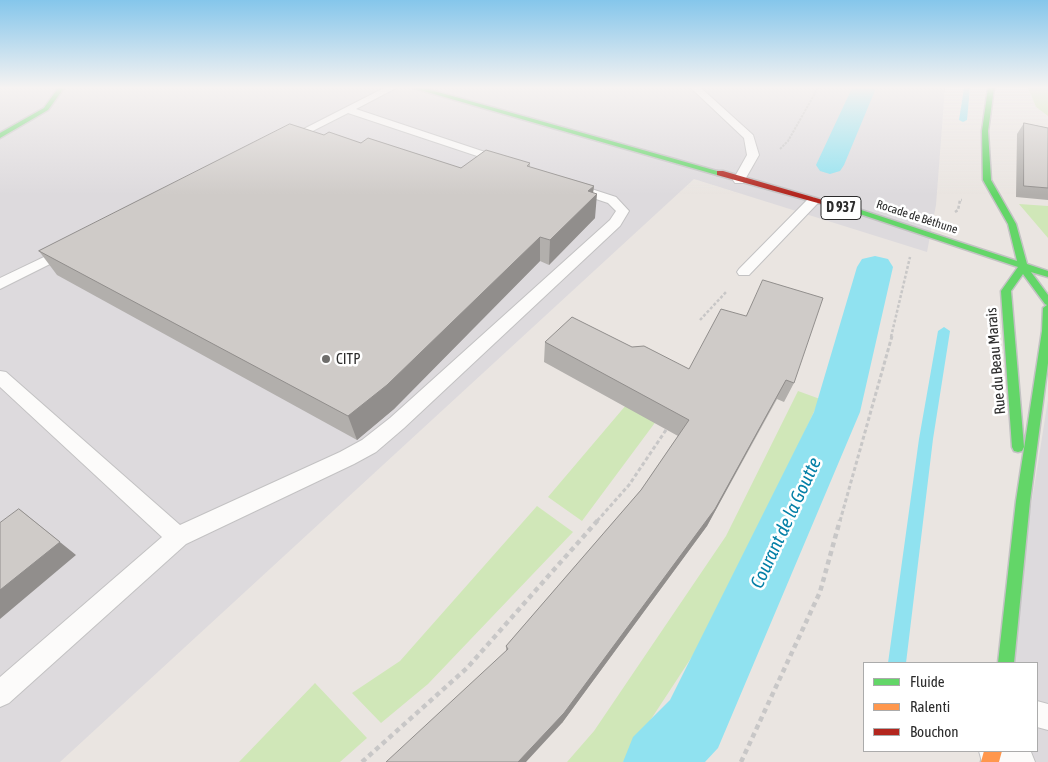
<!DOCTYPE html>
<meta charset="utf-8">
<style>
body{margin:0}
#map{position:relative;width:1048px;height:762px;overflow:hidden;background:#eae5e1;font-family:"Asap Condensed",sans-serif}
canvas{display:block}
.legend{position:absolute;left:863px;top:662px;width:175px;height:90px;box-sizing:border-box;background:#fff;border:1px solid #ababab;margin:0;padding:6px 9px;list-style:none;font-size:15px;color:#2c2c2c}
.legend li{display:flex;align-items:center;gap:10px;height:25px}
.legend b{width:25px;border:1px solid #ababab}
</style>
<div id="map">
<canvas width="1048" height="762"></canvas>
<ul class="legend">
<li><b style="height:6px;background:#63d668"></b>Fluide</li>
<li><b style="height:6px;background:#ff974d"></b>Ralenti</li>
<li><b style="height:6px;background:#b3261e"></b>Bouchon</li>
</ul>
</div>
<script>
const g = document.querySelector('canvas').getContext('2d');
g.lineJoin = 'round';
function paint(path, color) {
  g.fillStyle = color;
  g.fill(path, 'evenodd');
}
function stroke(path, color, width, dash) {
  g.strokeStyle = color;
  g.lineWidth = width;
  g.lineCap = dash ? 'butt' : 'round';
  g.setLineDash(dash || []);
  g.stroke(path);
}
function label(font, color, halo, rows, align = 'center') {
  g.font = font + ' "Asap Condensed",sans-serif';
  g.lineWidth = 5;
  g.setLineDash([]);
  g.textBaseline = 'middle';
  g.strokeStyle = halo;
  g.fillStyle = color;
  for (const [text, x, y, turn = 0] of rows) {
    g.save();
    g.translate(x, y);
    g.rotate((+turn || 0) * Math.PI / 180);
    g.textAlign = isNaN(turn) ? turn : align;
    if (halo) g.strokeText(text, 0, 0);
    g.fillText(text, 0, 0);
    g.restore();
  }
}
const industrial = new Path2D(`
 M0,88H945L936,205L927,252L694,179L60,762H0Z
 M1048,400V762H990L993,751H1037V663H1006Z`);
const green = new Path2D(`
 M1028,88H1048V116L1036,107Z
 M1019,204L1048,206V238Z
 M649,378L677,393L582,521L548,497Z
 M798,391L820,399L716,620L623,762H567L594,731L726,536Z
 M537,506L573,532L428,684L381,723L352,693L400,661Z
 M315,683L367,738L340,762H239Z`);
const stream = new Path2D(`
 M964,88H970L967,120L963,122L959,120Z
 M944,327L950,331L933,439L906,663H888L919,439L938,331Z`);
const canal = new Path2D(`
 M852,88H876L844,165L840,171L830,174L820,171L816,165Z
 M875,256L888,259L893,267L860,412L718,748L705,762H623L633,737L670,700L814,412L857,267L862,259Z`);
const pathFar3 = new Path2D(`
 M780,149L788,141L818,88`);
const pathFar2 = new Path2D(`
 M955,212L958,210L960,200H962
 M700,320L727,291
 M891,337L910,257`);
const pathFar1 = new Path2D(`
 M597,521L629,485L668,427
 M840,521L892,336`);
const path = new Path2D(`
 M362,762L467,668L598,520
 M741,762L820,592L840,520`);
const lane = new Path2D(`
 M384,88H396L356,109L506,159L508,161L506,163H498L348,113L291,142L287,143L282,140Z
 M691,88H701L753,135L759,155L743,183H735L733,180L747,155L744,138Z
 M576,184L616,197L629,211L620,226L404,428L376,452L354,464L186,544L9,703L0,707V677L162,537L0,387V371L6,372L180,525L340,452L362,440L390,418L610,220L616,211L608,203L572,191L570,188Z
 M813,197L819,201L817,204L749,275H739L737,272L739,269L809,198Z
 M67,246L72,247L74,250L72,253L0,289V278Z
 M1037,701L1048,704V730L1037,727Z
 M979,751H1028L1031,752L1035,762H982Z`);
const fast = new Path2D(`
 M58,88H64L48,110L0,138V133L44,108Z
 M413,88H424L724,173L717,175Z
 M988,88H994L988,131L991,180L1016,224L1027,264L1048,271V277L1031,272L1048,295V363L1030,501L1014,663H998L1016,501L1042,331L1043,308L1047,305L1045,304L1023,274L1011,291L1024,447L1022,451L1018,452L1014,451L1012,447L1001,291L1018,267L842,208L849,206L1017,261L1008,224L983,180L982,131Z`);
const slow = new Path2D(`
 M984,751H1002L999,762H981Z`);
const jam = new Path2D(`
 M717,171H723L850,208L843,210L717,175Z`);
const wall = new Path2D(`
 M1024,123L1048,128V200L1016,197L1017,134Z
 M324,135L361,143L461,168L530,163V167L594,186L593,193L595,218L549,265L540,261L394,409L357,440L57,275L39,251Z
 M746,316L794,383L784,402L777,399L707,526L562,723L506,651V646L641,490L678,436L544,362L545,342L632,347L689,369Z`);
const shadedWall = new Path2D(`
 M594,186L592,199L597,194L595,218L549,265L550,240L588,191Z
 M540,237V261L394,409L357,440L348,416Z
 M786,380L707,526L562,723L526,762H518Z
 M19,509L76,555L0,619V590Z`);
const building = new Path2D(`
 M1024,123L1048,128V188L1024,186Z
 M290,124L324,135L329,132L361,143L368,138L461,168L486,150L530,163L527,166L594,186L588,191L597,194L550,240L540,237L387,385L348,416L39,251Z
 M763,280L823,298L794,383L786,380L715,509L564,713L518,762H386L508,649L506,646L641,490L689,420L545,342L572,317L632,347L644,346L689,369L721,309L746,316Z
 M19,509L60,542L0,590V523Z`);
const markers = [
 [326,359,5,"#6e6d6b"]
];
const farStreetnames = [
 ["Rocade de Béthune",917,217,18]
];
const shields = [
 [841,208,40]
];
const shieldNames = [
 ["D 937",841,208]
];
const poiNames = [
 ["CITP",336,359]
];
const streetNames = [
 ["Rue du Beau Marais",996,361,-95]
];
const nearWaternames = [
 ["Courant de la Goutte",786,523,-65]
];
paint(industrial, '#dddadd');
paint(green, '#d0e7b8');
paint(stream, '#90e2f0');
paint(canal, '#90e2f0');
stroke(lane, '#c3c2c3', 2);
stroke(fast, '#c3c2c3', 3);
stroke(slow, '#c3c2c3', 3);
stroke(jam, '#c3c2c3', 3);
stroke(pathFar3, '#c8c7c7', 2, [2.5, 1]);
stroke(pathFar2, '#c8c7c7', 2.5, [3, 2]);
stroke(pathFar1, '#c8c7c7', 3, [4, 2.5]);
stroke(path, '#c8c7c7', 4.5, [5, 4]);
paint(lane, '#fcfbfa');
paint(fast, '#63d668');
paint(slow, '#ff974d');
paint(jam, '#b3261e');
paint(wall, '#b2afac');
paint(shadedWall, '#918e8c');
paint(building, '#cfcbc8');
stroke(building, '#918e8c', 1);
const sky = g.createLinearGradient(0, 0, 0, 195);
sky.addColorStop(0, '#85c6eb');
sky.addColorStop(0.45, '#f6f3f2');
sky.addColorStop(1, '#f6f3f200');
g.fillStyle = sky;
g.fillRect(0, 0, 1048, 195);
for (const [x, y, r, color] of markers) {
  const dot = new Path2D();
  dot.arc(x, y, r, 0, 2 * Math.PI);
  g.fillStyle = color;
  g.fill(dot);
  stroke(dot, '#fff', 2);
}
label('12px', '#2c2c2c', '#fff', farStreetnames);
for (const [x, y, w] of shields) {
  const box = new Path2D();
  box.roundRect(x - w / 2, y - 11.5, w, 23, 4);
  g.fillStyle = '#fff';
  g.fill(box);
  stroke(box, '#2c2c2c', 1);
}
label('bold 14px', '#2c2c2c', null, shieldNames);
label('15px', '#2c2c2c', '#fff', poiNames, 'left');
label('15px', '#2c2c2c', '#fff', streetNames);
label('italic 19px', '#0580a7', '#fff', nearWaternames);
</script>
